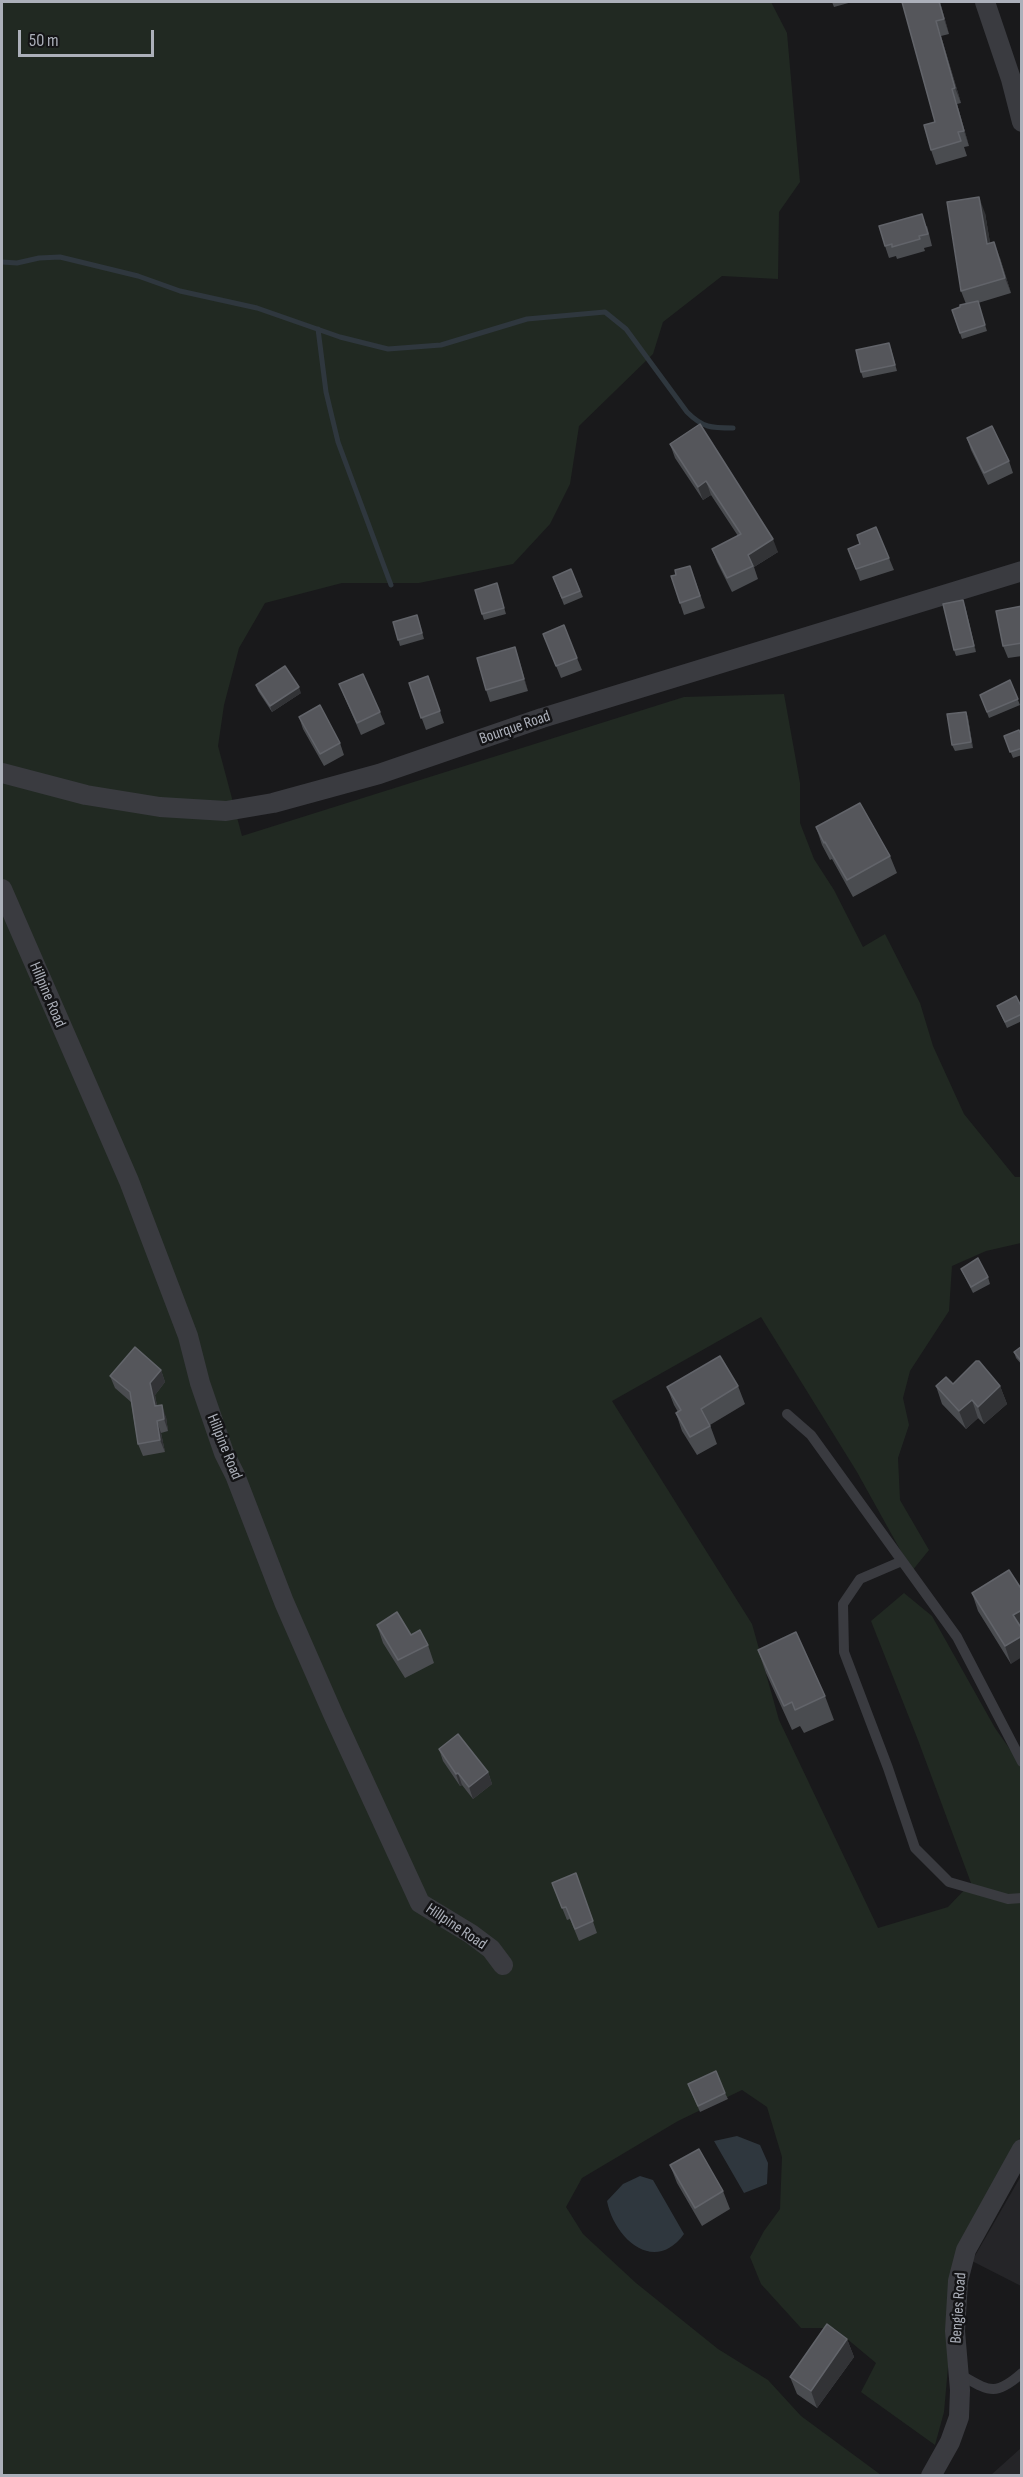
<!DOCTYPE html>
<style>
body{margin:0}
#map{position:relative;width:1023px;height:2477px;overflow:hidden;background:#19191b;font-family:"Sofia Sans Condensed",sans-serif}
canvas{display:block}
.frame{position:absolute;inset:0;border:3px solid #acb0ba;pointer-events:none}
.scale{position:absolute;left:18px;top:30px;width:136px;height:27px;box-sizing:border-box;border:3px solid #acb0ba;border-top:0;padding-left:8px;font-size:18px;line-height:21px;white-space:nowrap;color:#acb0ba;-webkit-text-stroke:4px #141416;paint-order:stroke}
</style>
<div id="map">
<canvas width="1023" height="2477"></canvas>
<div class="frame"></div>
<div class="scale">50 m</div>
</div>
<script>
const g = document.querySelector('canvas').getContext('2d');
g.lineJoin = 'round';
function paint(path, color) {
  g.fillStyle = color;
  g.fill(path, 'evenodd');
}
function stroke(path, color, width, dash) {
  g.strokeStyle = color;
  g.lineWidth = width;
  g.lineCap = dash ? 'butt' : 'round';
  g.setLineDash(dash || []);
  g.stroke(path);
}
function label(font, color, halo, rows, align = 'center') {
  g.font = font + ' "Sofia Sans Condensed",sans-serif';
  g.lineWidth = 5;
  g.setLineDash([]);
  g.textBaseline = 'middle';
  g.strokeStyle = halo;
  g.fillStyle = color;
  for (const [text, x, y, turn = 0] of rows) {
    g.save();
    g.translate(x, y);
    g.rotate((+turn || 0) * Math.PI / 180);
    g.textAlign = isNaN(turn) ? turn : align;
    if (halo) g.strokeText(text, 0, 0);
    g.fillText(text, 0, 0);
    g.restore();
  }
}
const built = new Path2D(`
 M1021,2176V2286L972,2261Z
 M1021,2448V2475H991Z`);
const green = new Path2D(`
 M2,2H771L787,33L800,182L779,212L778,279L722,276L663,322L653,354L579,426L570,484L550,524L513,564L419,583H342L265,603L239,648L224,705L218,746L242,836L684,697L784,694L800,783V823L814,859L834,890L863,947L885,934L920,1003L933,1046L964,1114L1015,1177H1021V1243L986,1251L952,1266L949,1311L910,1371L903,1398L909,1425L898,1458L900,1500L929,1550L912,1571L857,1472L761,1317L612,1401L752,1624L779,1720L878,1928L948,1907L971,1883L918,1740L871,1621L904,1593L932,1616L995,1728L1021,1765V2136L959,2254L949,2309L948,2367L944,2412L935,2445L861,2392L876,2363L834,2328H801L761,2284L750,2257L764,2231L780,2209L782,2157L767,2107L742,2090L678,2121L582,2178L566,2207L583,2234L636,2283L718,2349L768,2380L801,2416L881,2475H2Z`);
const water = new Path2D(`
 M737,2136L760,2145L768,2163L767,2184L744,2193L714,2141Z
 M640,2176L653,2180L684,2234C654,2275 614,2238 607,2201L623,2184Z`);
const stream = new Path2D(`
 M2,262L17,263L39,258L60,257L138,276L180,291L257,308L340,337L388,349L441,345L527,319L605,312L626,329L687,412C703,428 711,428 733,428
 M318,329L326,392L338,442L391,585`);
const lane = new Path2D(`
 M787,1414L811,1435L957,1637L1022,1762
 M902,1561L860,1579L843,1604L844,1652L888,1768L915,1848L949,1882L1008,1899L1022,1898
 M959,2374C988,2390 994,2398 1022,2373`);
const street = new Path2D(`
 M985,2L1011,79L1022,122
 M2,773L86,795L160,807L226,811L273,803L379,774L542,718L1022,571
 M2,889L129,1181L188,1336L200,1383L224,1453L235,1475L284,1602L333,1714L420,1903L471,1934L491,1949L503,1965
 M931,2476L950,2442L959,2417L960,2390L955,2331L958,2281L966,2250L1022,2149`);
const wall = new Path2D(`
 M832,2H852L834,7Z
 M902,2H940L949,34L941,36L961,103L957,104L969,146L964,147L967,156L936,165L931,150L935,122Z
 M985,213L990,243L1000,258L1011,293L978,303L987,331L962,339L952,310L960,307L966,304L961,291Z
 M927,226L932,246L924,248L925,251L897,259L896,256L889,258L885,246Z
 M891,349L897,371L863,378L861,372Z
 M967,438L1009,461L1013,473L988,485L971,450Z
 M670,444L778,552L754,567L758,579L732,592L717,562L712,549L738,536L711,495L703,500L675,458Z
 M860,544L889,558L894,570L860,581L848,549Z
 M690,566L705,608L684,615L671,576L676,575Z
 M571,569L583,597L564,605L553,577Z
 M499,590L506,614L484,620L482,614Z
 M965,606L976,652L956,656L954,650Z
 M1022,606V656L1008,658L1003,646Z
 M419,621L424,639L400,646L393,622Z
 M543,634L577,658L582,670L561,678Z
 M515,647L528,691L490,702L486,690Z
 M428,676L444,723L426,730L409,683Z
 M1010,680L1020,705L989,718L980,695Z
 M339,684L380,712L385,724L361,735L344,696Z
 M256,685L301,693L272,712L258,691Z
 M966,712L968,718L973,748L955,751L952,745Z
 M299,717L340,743L344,755L324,766L303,729Z
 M1004,736H1022V755L1013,758Z
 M816,827L890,856L897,873L853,897L832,859L830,860L822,845Z
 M997,1006L1022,1008V1021L1007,1028Z
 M961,1269L988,1277L990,1284L973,1293Z
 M1022,1346V1365L1016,1358L1014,1352Z
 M161,1370L165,1382L155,1395L157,1406L166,1417L168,1431L161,1433L165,1452L143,1456L138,1444L131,1402L115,1388L110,1376Z
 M953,1384L1000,1386L1007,1404L984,1424L978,1418L966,1429L942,1404L936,1386Z
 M738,1386L745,1404L710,1425L717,1444L697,1455L682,1431L676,1413L678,1412L674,1405L667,1387Z
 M1022,1590L1011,1664L978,1611L972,1593Z
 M377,1625L411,1635L428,1645L434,1663L405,1678L383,1643Z
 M758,1650L825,1696L834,1720L804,1733L800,1726L792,1730L766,1673Z
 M439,1749L488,1772L492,1784L473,1799L462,1785L460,1786L443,1761Z
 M576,1873L597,1933L579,1941L570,1919L567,1920L552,1883Z
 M688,2084L725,2093L728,2099L700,2112Z
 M670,2165L723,2191L730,2209L702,2226L677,2183Z
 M847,2339L854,2357L817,2408L797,2394L790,2377Z`);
const shadedWall = new Path2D(`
 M939,2H940L949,34L944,19Z
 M936,21L941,36L961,103L955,88Z
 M952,89L957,104L969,146L964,131Z
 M979,197L985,213L993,260L987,244Z
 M994,242L1000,258L1011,293L1005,278Z
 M706,481L711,495L703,500L698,487Z
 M773,539L778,552L754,567L748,555Z
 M963,600L965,606L976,652L974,646Z
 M515,647L519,659L528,691L524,679Z
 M299,687L301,693L272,712L270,706Z
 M966,712L968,718L973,748L971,742Z
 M161,1370L165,1382L155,1395L159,1418L155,1406L150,1383Z
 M1000,1386L1007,1404L984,1424L978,1407Z
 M972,1400L978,1418L966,1429L959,1411Z
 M162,1405L166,1417L168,1431L164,1419Z
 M157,1421L161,1433L165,1452L160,1440Z
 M1022,1610V1631L1013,1615Z
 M1022,1636V1657L1011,1664L1005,1646Z
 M488,1772L492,1784L473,1799L469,1787Z
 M458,1773L462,1785L460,1786L456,1774Z
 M847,2339L854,2357L817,2408L811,2391Z`);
const building = new Path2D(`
 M902,2H939L944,19L936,21L955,88L952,89L964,131L958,132L961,141L931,150L924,125L935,122Z
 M979,197L987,244L994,242L1005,278L961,291L947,202Z
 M922,214L928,234L919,236L920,239L892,247V244L885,246L879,226Z
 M978,301L985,325L960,333L952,310L960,307V305Z
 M889,343L895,365L861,372L856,350Z
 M700,424L773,539L748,555L753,566L727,578L712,549L741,534L706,481L698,487L670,444Z
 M992,426L1009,461L984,473L967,438Z
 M876,527L889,558L856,569L848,549L860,544L857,535Z
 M690,566L700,596L680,603L671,576L676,575L675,570Z
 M571,569L580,591L562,598L553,577Z
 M497,583L504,608L482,614L475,590Z
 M963,600L974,646L954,650L943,604Z
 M1022,606V643L1003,646L996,611Z
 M417,615L422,633L398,640L393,622Z
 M564,625L577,658L556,666L543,634Z
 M515,647L524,679L486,690L477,658Z
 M285,666L299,687L270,706L256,685Z
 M363,674L380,712L357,723L339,684Z
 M428,676L440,711L421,718L409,683Z
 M1010,680L1018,699L987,712L980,695Z
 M320,705L340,743L320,754L299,717Z
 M966,712L971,742L952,745L947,714Z
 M1019,730L1022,736V748L1010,752L1004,736Z
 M860,803L890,856L847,880L825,842L824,843L816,827Z
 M1016,996L1022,1008V1014L1005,1022L997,1006Z
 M978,1258L988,1277L971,1287L961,1269Z
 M1022,1346V1362L1014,1352Z
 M135,1347L161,1370L150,1383L155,1406L162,1405L164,1419L157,1421L160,1440L138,1444L130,1392L110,1376Z
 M720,1356L738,1386L701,1409L710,1426L690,1437L676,1413L681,1410L667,1387Z
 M976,1361H979L1000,1386L978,1407L972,1400L959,1411L936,1386L946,1377L953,1384Z
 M1009,1570L1022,1590V1610L1013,1615L1022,1629V1636L1005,1646L972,1593Z
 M397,1612L411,1635L420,1630L428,1645L398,1660L377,1625Z
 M796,1632L825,1696L795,1710L792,1702L784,1706L758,1650Z
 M458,1734L488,1772L469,1787L458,1773L456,1774L439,1749Z
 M576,1873L593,1921L575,1929L566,1907L562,1908L552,1883Z
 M716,2071L725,2093L698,2106L688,2084Z
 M699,2149L723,2191L695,2208L670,2165Z
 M827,2324L847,2339L811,2391L790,2377Z`);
const streetNames = [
 ["Bourque Road",515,728,-19],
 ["Hillpine Road",47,995,67],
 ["Hillpine Road",224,1447,68],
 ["Hillpine Road",456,1927,34],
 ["Bengies Road",959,2308,-86]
];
paint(built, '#252528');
paint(green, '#212922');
paint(water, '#2f373e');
stroke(stream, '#2f373e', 5);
stroke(lane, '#3a3b40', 10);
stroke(street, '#3a3b40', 20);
paint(wall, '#4a4c50');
paint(shadedWall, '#323336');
paint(building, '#55565b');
stroke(building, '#62646a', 1.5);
label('16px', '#acb0ba', '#141416', streetNames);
</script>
